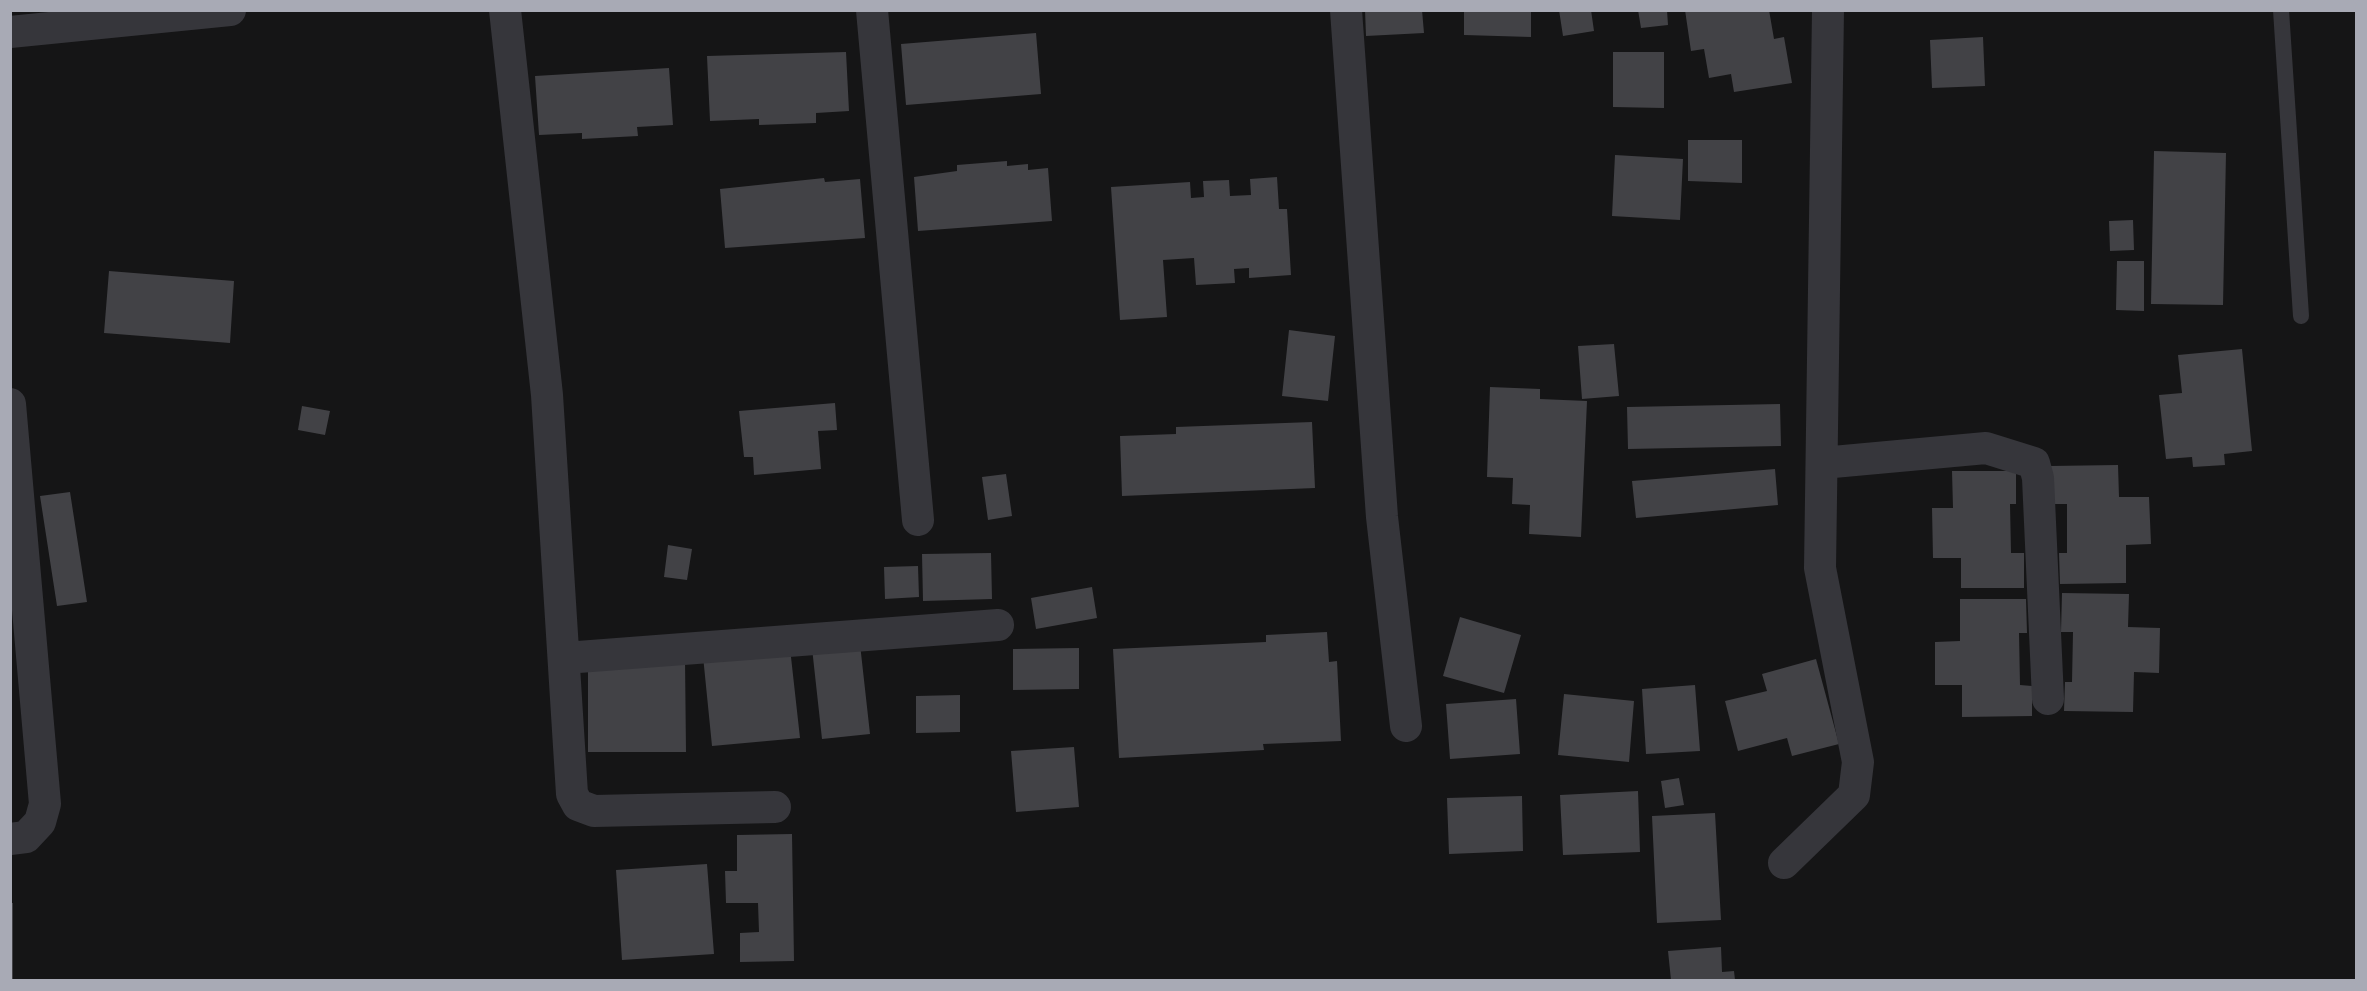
<!DOCTYPE html>
<style>
body{margin:0}
#map{position:relative;width:2367px;height:991px;overflow:hidden;background:#151516;font-family:Helvetica,sans-serif}
canvas{display:block}
.frame{position:absolute;inset:0;border:12px solid #a8aab5;pointer-events:none}
</style>
<div id="map">
<canvas width="2367" height="991"></canvas>
<div class="frame"></div>
</div>
<script>
const g = document.querySelector('canvas').getContext('2d');
g.lineJoin = 'round';
function paint(path, color) {
  g.fillStyle = color;
  g.fill(path, 'evenodd');
}
function stroke(path, color, width, dash) {
  g.strokeStyle = color;
  g.lineWidth = width;
  g.lineCap = dash ? 'butt' : 'round';
  g.setLineDash(dash || []);
  g.stroke(path);
}
const building = new Path2D(`
 M1365,10H1422L1424,33L1366,36Z
 M1464,10H1531V37L1464,35Z
 M1559,10H1591L1594,31L1563,36Z
 M1638,10H1667L1668,25L1641,28Z
 M1685,10H1769L1774,39L1784,37L1792,83L1734,92L1731,74L1709,78L1704,49L1691,51Z
 M1036,33L1041,94L906,105L901,44Z
 M1983,37L1985,86L1932,88L1930,40Z
 M846,52L849,111L816,113V123L759,125V119L710,121L707,56Z
 M1613,52H1664V108L1613,107Z
 M669,68L673,125L637,127L638,136L582,139V133L539,135L535,76Z
 M1688,140H1742V183L1688,181Z
 M2154,151L2226,153L2223,305L2151,304Z
 M1615,155L1683,159L1680,220L1612,216Z
 M1007,161V166L1028,164V170L1048,168L1052,221L918,231L914,177L957,171V165Z
 M1277,177L1279,209H1287L1291,275L1249,278V268L1234,269L1235,283L1196,285L1194,258L1163,260L1167,317L1120,320L1111,187L1190,182L1191,198L1204,197L1203,181L1229,180L1230,196L1251,195L1250,179Z
 M824,178L825,182L860,179L865,238L725,248L720,189Z
 M2133,220L2134,250L2110,251L2109,221Z
 M2117,261H2144V311L2116,310Z
 M109,271L234,281L230,343L104,333Z
 M1289,330L1335,336L1328,401L1282,396Z
 M1614,344L1619,396L1582,399L1578,346Z
 M2242,349L2252,451L2224,454L2225,465L2193,467L2192,457L2166,459L2159,395L2182,393L2178,355Z
 M1490,387L1540,389V399L1587,401L1581,537L1529,534L1530,505L1512,504L1513,478L1487,477Z
 M835,403L837,430L818,431L821,469L754,475L753,457H744L739,411Z
 M1780,404L1781,446L1628,449L1627,407Z
 M302,406L330,411L325,435L298,430Z
 M1312,422L1315,488L1122,496L1120,436L1176,434V427Z
 M2118,465L2119,497H2149L2151,544L2126,545V583L2060,584L2059,553H2067V504H2052L2050,466Z
 M1775,469L1778,505L1636,518L1632,481Z
 M1952,471H2016V504H2010L2011,553H2024V588H1961V558H1933L1932,508H1953Z
 M1006,474L1012,516L988,520L982,477Z
 M70,492L87,602L57,606L40,496Z
 M668,545L692,549L687,580L664,577Z
 M991,553L992,599L923,601L922,554Z
 M918,566L919,597L885,599L884,567Z
 M1092,587L1097,618L1036,629L1031,598Z
 M2062,593L2129,594L2128,627L2160,628L2159,673L2134,672L2133,712L2064,711L2065,682H2072L2073,632H2061Z
 M1960,599H2026L2027,633H2019L2020,685L2032,686V716L1962,717V685H1935V642L1960,641Z
 M1460,617L1521,635L1504,693L1443,676Z
 M1327,632L1329,662L1337,661L1341,741L1263,744L1264,750L1119,758L1113,649L1266,642V635Z
 M860,644L870,734L822,739L812,648Z
 M790,648L800,738L712,746L703,656Z
 M1079,648V689L1013,690V649Z
 M588,659H685L686,752H588Z
 M1816,659L1839,744L1792,756L1787,738L1738,751L1725,701L1767,691L1762,674Z
 M1695,685L1700,751L1646,754L1642,689Z
 M1564,694L1634,701L1629,762L1558,755Z
 M960,695V732L916,733V696Z
 M1516,699L1520,754L1450,759L1446,704Z
 M1074,747L1079,807L1016,812L1011,751Z
 M1679,778L1684,805L1665,808L1661,781Z
 M1638,791L1640,852L1563,855L1560,795Z
 M1522,796L1523,851L1449,854L1447,798Z
 M1715,813L1721,920L1657,923L1652,816Z
 M792,834L794,961L740,962V933L759,932L758,903H726L725,871H737V835Z
 M707,864L714,954L622,960L616,870Z
 M10,903H13V980H10Z
 M1721,947L1722,972L1734,971L1735,980H1671L1668,951Z`);
const service = new Path2D(`
 M2281,10L2301,316`);
const minor = new Path2D(`
 M505,10L547,395L572,794L578,805L594,811L775,807
 M872,10L918,520
 M1346,10L1382,517L1406,726
 M10,32L230,10
 M10,404L45,804L40,822L26,837L10,839
 M1822,463L1986,448L2034,463L2038,478L2048,699
 M565,658L998,625
 M1784,863L1854,795L1858,762L1820,568L1828,10`);
paint(building, '#424246');
stroke(service, '#36363b', 16);
stroke(minor, '#36363b', 32);
</script>
